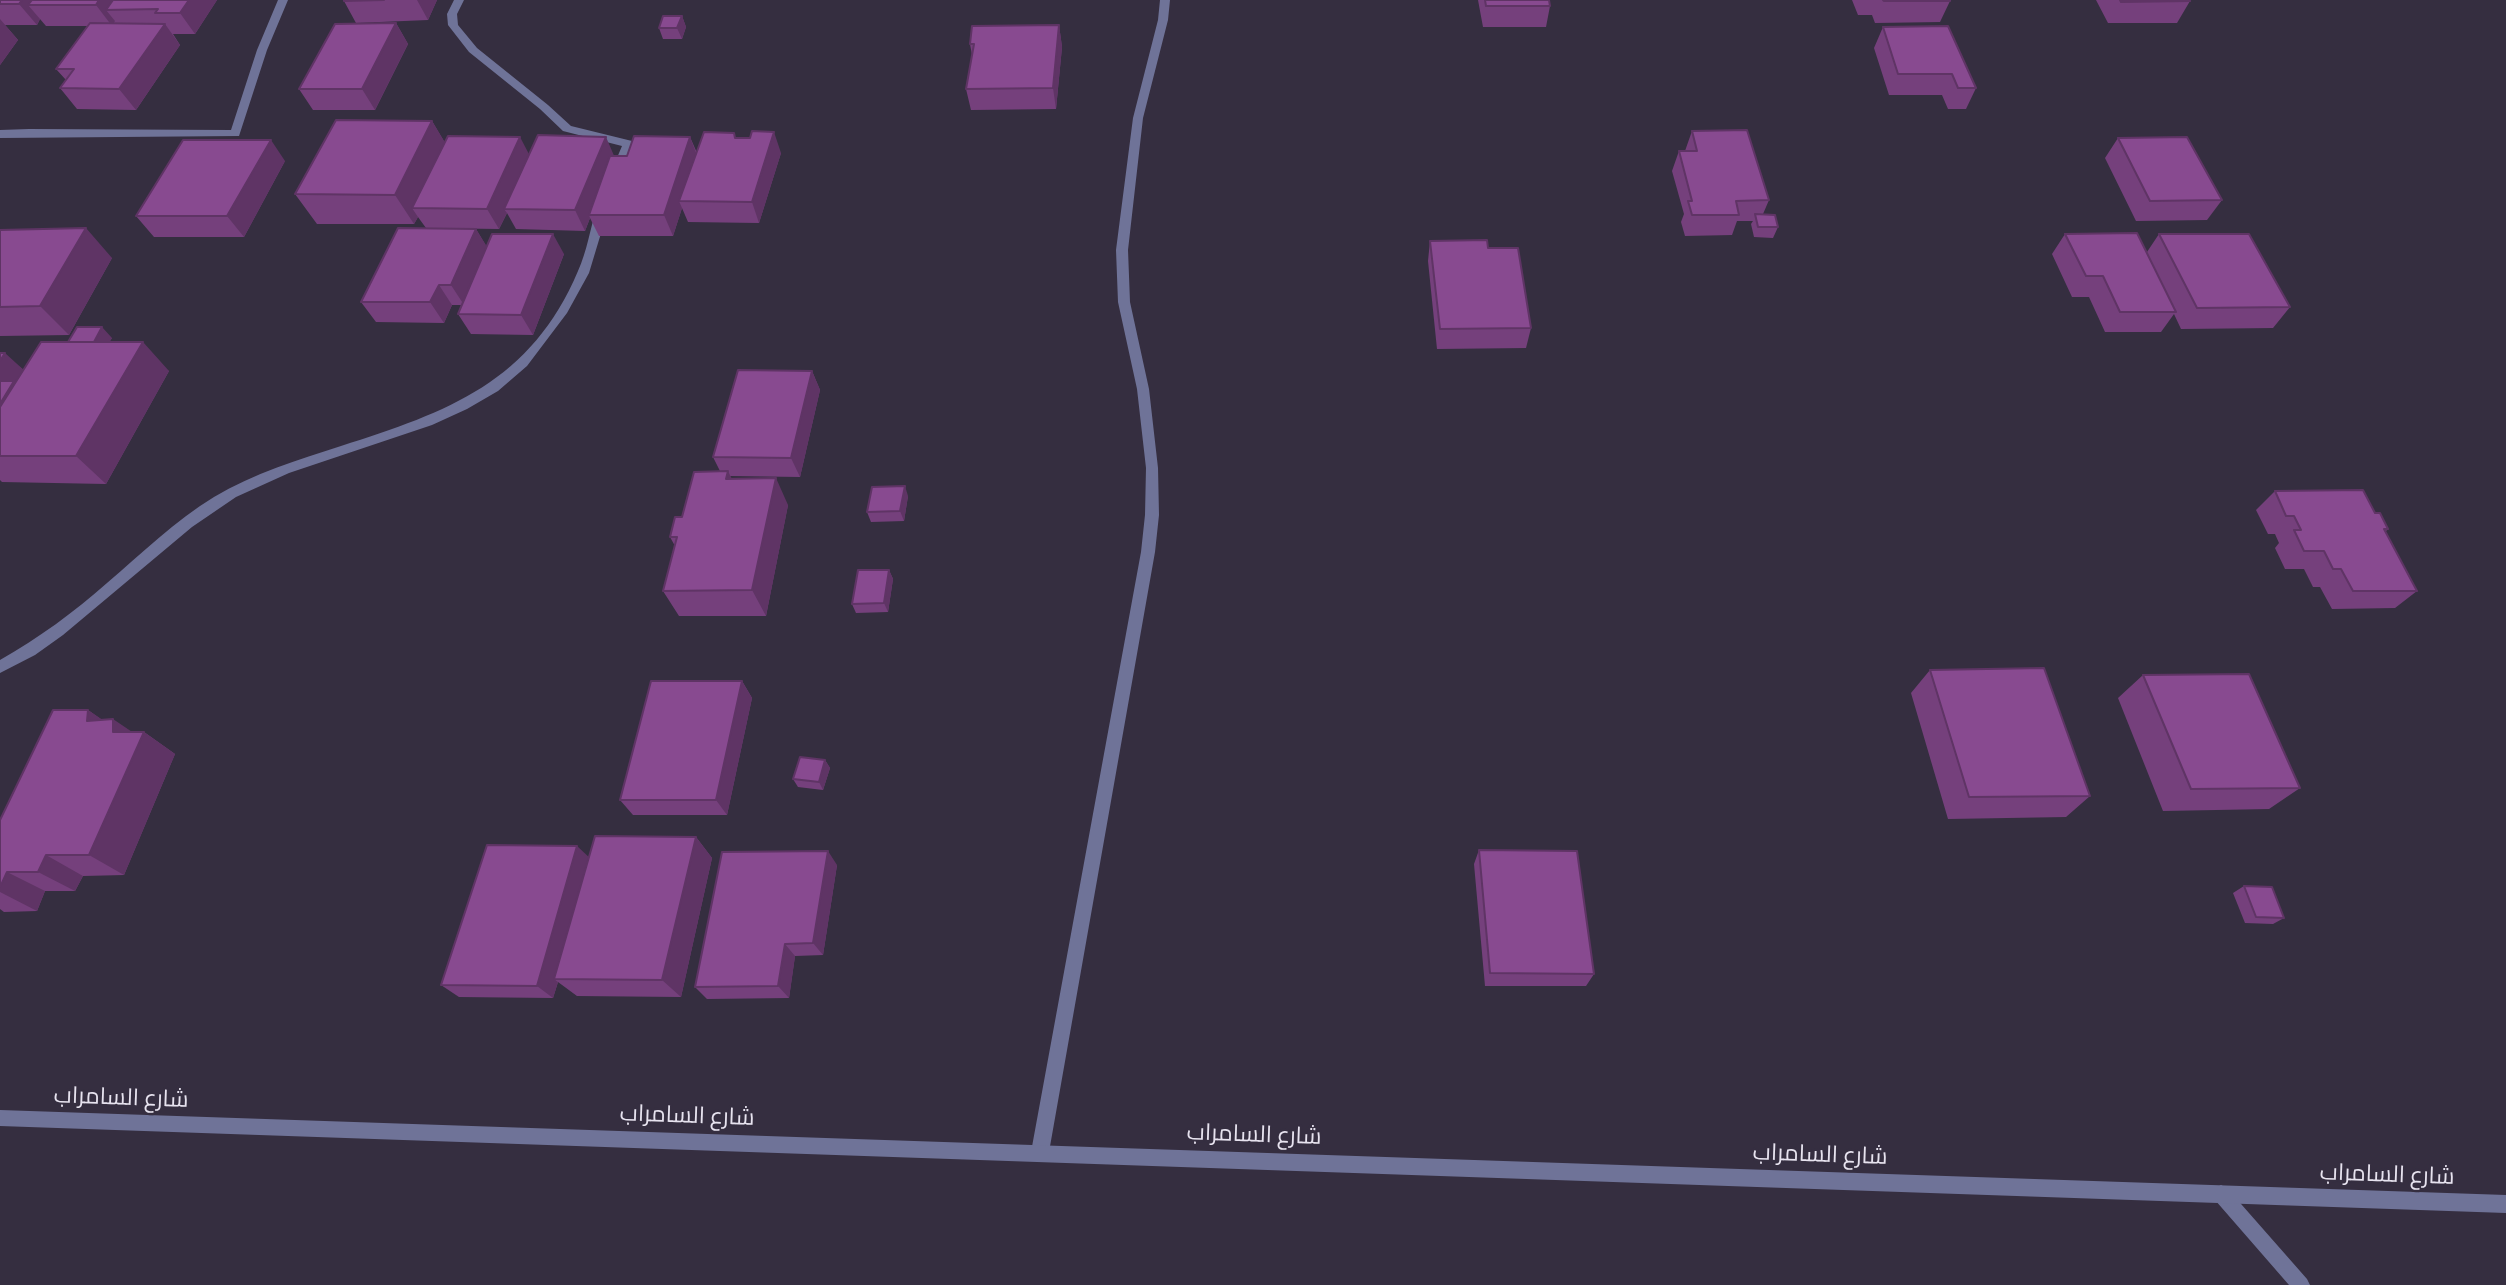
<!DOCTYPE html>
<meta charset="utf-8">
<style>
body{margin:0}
canvas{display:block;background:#352e40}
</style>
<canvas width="2506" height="1285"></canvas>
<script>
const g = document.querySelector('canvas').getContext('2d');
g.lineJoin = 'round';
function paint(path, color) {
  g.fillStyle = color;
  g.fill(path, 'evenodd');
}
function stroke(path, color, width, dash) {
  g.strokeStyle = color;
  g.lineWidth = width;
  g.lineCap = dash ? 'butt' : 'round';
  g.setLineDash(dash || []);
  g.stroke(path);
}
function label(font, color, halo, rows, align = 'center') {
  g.font = font + ' Georgia,Cairo,serif';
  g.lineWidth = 5;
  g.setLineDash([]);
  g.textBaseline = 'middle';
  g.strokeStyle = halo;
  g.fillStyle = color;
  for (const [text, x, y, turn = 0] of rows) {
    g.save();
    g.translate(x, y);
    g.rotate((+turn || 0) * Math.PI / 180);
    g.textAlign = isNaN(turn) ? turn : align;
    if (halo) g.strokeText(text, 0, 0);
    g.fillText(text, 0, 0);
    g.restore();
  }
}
const minor = new Path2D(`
 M278,0H288L267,50L239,136L0,138V130L29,129L231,130L257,50Z
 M454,0H464L457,14L458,25L477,48L548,105L571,126L632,141L633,144L621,175L617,176L611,172L622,146L563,131L540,109L469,52L448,25L447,14Z
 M1160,0H1170L1168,20L1143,118L1128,250L1130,302L1149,389L1158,468L1159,515L1155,552L1049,1152L1046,1158L1040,1161L1034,1158L1031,1152L1141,552L1145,515L1146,468L1137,389L1118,302L1116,250L1133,118L1158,20Z
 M602,206L608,210L589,273L567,313L527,366L498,391L467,409L432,425L289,473L236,497L192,527L63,635L35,655L0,673V660C39,638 74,612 107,583C142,553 175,521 214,497C254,473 298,460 341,446C448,412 531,382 578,271C587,251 590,230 596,210Z
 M2221,1185L2227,1188L2307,1279L2310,1285H2289L2215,1200L2212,1194L2215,1188Z`);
const tertiary = new Path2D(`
 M0,1110L2506,1195V1213L0,1126Z`);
const wall = new Path2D(`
 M0,0H217L195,34H173L180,45L136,110L77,109L60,88L66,80L56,69L88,26H46L40,19L37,25H5L18,40L0,65Z
 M344,0H437L428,20L356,23L344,1Z
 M1478,0H1549L1550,6L1546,27H1483Z
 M1852,0H1950V1L1940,22L1875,23L1872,15H1858Z
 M2096,0H2189L2190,1L2177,23H2108Z
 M682,16L686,27L682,39H663L659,28Z
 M396,23L408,44L375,110H313L299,89Z
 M1059,25L1062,47L1056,109L971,110L966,89L972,55L970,44Z
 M1883,27L1976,88L1966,109H1948L1942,95H1889L1874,48Z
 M432,121L445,143L529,155L627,156L690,137L697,153L736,138L781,153L759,223L688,222L682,208L673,236H599L590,218L585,231L516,229L507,213L499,229L426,228L418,217L414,224H317L295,194Z
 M1692,131L1769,200L1763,214L1778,227L1773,238L1754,237L1751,224L1753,221H1737L1732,235L1685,236L1681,222L1684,214L1672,171L1679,151H1685Z
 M2118,138L2222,200L2207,220L2136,221L2105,158Z
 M285,161L244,237H154L136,216Z
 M476,229L486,246L564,254L533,335L471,334L458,314L461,305H452L444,323L376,322L361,302Z
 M0,230L112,258L69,335L0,336Z
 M2065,234L2147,252L2159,234L2290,307L2273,328L2181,329L2174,314L2161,332H2105L2089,297H2072L2052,254Z
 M1430,241L1488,248L1531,328L1526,348L1437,349L1428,261Z
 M112,338L109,342L169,371L106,484L2,482L0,480V353L24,370L68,342Z
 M812,371L820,390L800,477L730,476L732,479L788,505L766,616H679L663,591L675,546L670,537L682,517L720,471L713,457Z
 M2275,491L2375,513L2388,529L2385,532L2417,591L2395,608L2332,609L2320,587H2313L2304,569H2285L2275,548L2279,543L2275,534H2268L2256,510Z
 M908,496L904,521L871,522L867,512Z
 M889,570L893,579L888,612L856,613L852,604Z
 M1930,670L2090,796L2066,817L1948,819L1911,693Z
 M2143,675L2300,788L2269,809L2163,811L2118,698Z
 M742,681L752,698L727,815H633L620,800Z
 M88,710L102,720L132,732H144L175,754L124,875L83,876L75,891H45L37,911L4,912L0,909V820Z
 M825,760L830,768L823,790L798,787L793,779Z
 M696,837L712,858L681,997L577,996L558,982L553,998L459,997L441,985L589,857Z
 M1479,850L1594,974L1586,986H1485L1474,864Z
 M837,865L823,955L795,956L789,998L707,999L695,987Z
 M2244,886L2284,918L2273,924L2245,923L2233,893Z`);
const shadedWall = new Path2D(`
 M22,0H54L28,5L40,19L37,25L19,4Z
 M99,0H130L106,10L115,21L112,26L96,5Z
 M189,0H217L195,34L180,13Z
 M417,0H437L428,20Z
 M682,16L686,27L682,39L677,28Z
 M0,19L18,40L0,65Z
 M396,23L408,44L375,110L362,89Z
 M165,24L180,45L136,110L119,89Z
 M1059,25L1062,47L1056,109L1053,88Z
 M432,121L450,151L412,208L418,217L414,224L395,195Z
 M774,132L781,153L759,223L752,202Z
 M520,137L531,158L504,209L507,213L499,229L487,209Z
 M606,137L615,158L589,215L590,218L585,231L575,210Z
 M690,137L698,158L679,201L682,208L673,236L664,215Z
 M271,140L285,161L244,237L227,216Z
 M86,228L112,258L69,335L40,306Z
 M476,229L489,250L464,305L451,285Z
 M553,234L564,254L533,335L521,315Z
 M439,285L452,305L444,323L430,302Z
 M102,327L112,338L100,358L90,348Z
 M143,342L169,371L106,484L76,456Z
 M5,353L27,373L0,443V361Z
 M812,371L820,390L800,477L791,458Z
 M728,471L741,498L726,479Z
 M776,478L788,505L766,616L752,590Z
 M905,486L908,496L904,521L900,511Z
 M889,570L893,579L888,612L884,603Z
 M742,681L752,698L727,815L716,800Z
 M88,710L113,727V719L141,738L144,732L175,754L124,875L89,855Z
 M825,760L830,768L823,790L819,782Z
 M696,837L712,858L681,997L662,980Z
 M577,846L592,860L554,979L558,982L553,998L537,986Z
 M828,851L837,865L823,955L813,943Z
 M46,855L83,876L75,891L38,872Z
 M7,872L45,891L37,911L0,892V887Z
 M785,944L795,956L789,998L778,986Z`);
const building = new Path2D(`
 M0,0H22L19,4H0Z
 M32,0H99L96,5H28Z
 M113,0H189L180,13H155L158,9L106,10Z
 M344,0H384L344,1Z
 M1485,0H1549L1550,6H1486Z
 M1883,0H1950V1H1884Z
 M2120,0H2189L2190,1L2121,2Z
 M663,16H682L677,28H659Z
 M90,23L165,24L119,89L60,88L74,69H56Z
 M396,23L362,89H299L335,24Z
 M1059,25L1053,88L966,89L974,44H970L972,26Z
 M1948,26L1976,88H1958L1952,74H1898L1883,27Z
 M336,120L432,121L395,195L295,194Z
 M1747,130L1769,200L1736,201L1739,215H1692L1688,201H1692L1679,151H1697L1692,131Z
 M752,131L774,132L752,202L679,201L704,132L734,133L735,138H750Z
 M538,135L606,137L575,210L504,209Z
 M448,136L520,137L487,209L412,208Z
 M634,136L690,137L664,215H589L610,156H627Z
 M2187,137L2222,200L2150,201L2118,138Z
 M183,140H271L227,216H136Z
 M1755,214L1775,215L1778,227H1758Z
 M86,228L40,306L0,307V230Z
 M398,228L476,229L451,285H439L430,302H361Z
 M2137,233L2176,312H2120L2103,276H2086L2065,234Z
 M492,234H553L521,315L458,314Z
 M2159,234H2249L2290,307L2197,308Z
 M1487,240L1488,248H1518L1531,328L1440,329L1430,241Z
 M77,327H102L94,342H68Z
 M41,342H143L76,456H0V407Z
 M0,353H5L0,361Z
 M738,370L812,371L791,458L713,457Z
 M0,381H14L0,404Z
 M728,471L726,479L776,478L752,590L663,591L677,537H670L675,517H682L694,472Z
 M905,486L900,511L867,512L872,487Z
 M2363,490L2375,513H2380L2388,529H2384L2417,591H2353L2341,569H2333L2324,551H2304L2294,530H2301L2294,516H2286L2275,491Z
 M858,570H889L884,603L852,604Z
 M2044,668L2090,796L1969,797L1930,670Z
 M2249,674L2300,788L2191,789L2143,675Z
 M651,681H742L716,800H620Z
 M53,710H88L87,721L113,719V732H144L89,855H46L38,872H7L0,887V820Z
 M800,757L825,760L819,782L793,779Z
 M595,836L696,837L662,980L554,979Z
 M487,845L577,846L537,986L441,985Z
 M1479,850L1577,851L1594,974L1490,973Z
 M828,851L813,943L785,944L778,986L695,987L722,852Z
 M2244,886L2272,887L2284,918L2256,917Z`);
const nearStreetnames = [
 ["شارع السامراب",121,1100,2],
 ["شارع السامراب",687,1118,2],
 ["شارع السامراب",1254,1137,2],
 ["شارع السامراب",1820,1157,2],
 ["شارع السامراب",2387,1177,2]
];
paint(minor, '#6f7398');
paint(tertiary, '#6f7398');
paint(wall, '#75407c');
paint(shadedWall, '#5f3465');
paint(building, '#884a90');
stroke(building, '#5f3465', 2);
label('23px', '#e7e3ef', '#352e40', nearStreetnames);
</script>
